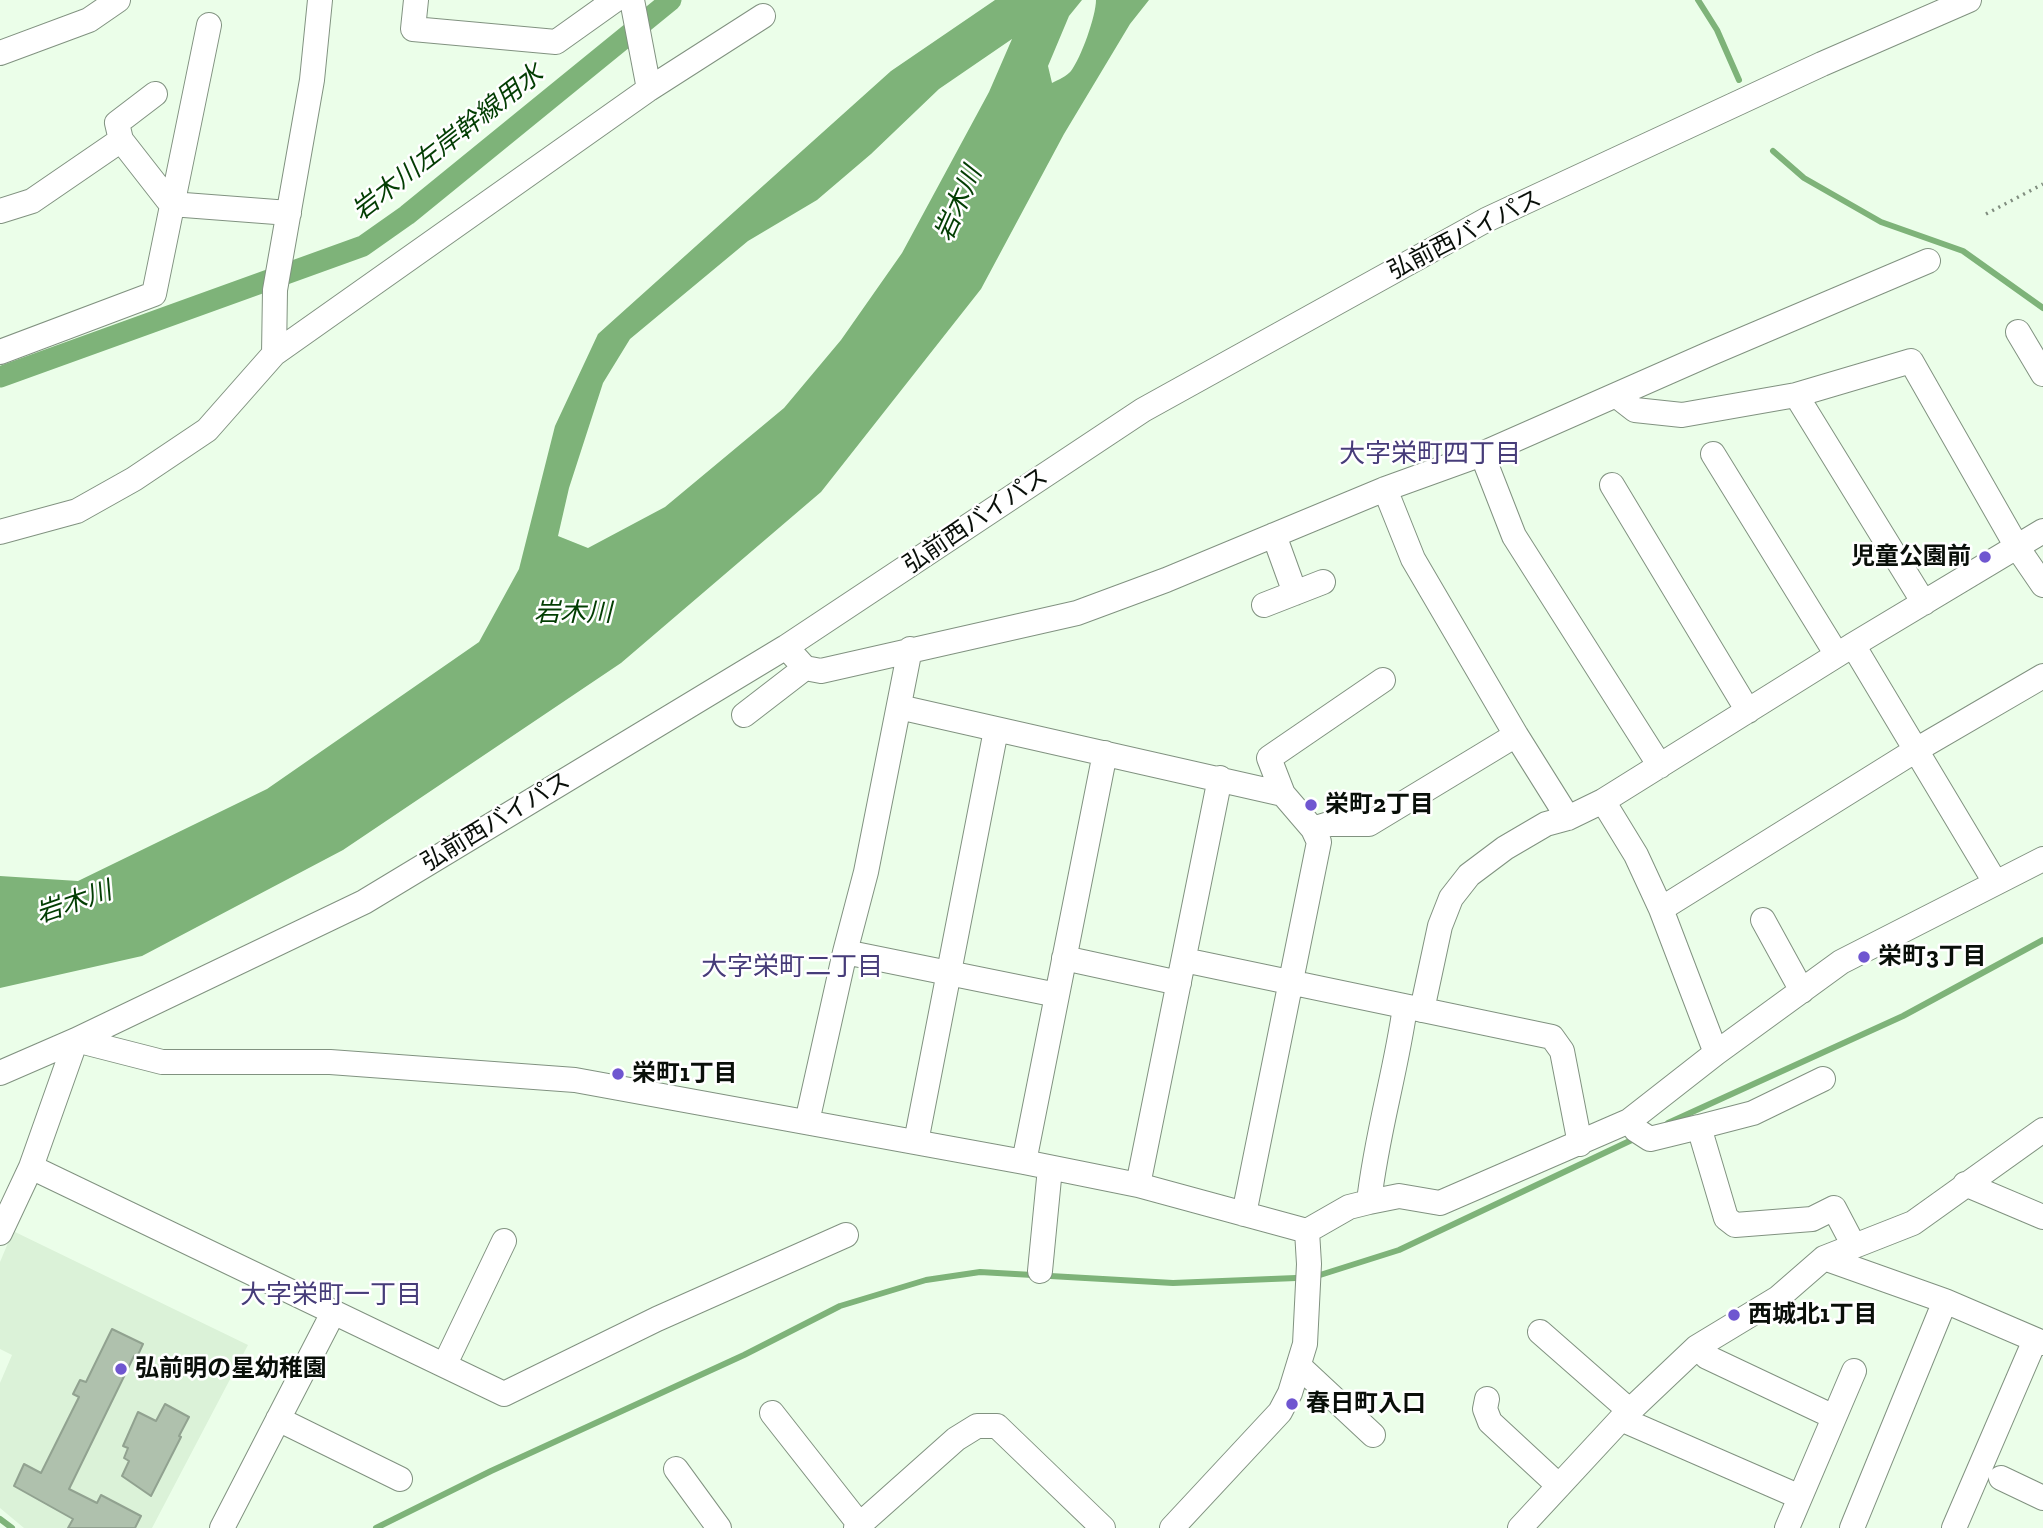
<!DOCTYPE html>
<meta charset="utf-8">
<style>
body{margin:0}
canvas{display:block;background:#ebfee9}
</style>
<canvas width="2043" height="1528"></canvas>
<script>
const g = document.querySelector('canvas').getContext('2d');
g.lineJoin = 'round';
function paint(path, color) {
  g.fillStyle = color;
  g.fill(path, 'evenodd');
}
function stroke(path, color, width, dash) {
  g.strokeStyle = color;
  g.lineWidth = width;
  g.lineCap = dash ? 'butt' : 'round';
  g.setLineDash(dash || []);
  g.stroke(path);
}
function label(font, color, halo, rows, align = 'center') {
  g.font = font + ' "Zilla Slab","Noto Sans JP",serif';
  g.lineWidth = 5;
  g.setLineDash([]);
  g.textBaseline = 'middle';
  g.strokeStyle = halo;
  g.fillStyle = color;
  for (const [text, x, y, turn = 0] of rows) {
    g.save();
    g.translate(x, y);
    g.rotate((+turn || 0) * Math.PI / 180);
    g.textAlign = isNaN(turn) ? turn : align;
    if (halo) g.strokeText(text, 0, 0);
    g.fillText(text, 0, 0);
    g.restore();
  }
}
const built = new Path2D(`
 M13,1231L248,1345L152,1528H24L0,1508V1383L12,1355L0,1349V1262Z`);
const water = new Path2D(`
 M995,0H1082L1069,16L1048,66L1052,83C1058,80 1067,76 1071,71C1081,58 1096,16 1096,0H1149L1130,24L1064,134L981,289L821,492L621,663L343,850L142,956L0,988V876L78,881L267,789L479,642L519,569L555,426L598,334L891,71ZM1012,39L989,92L902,253L841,340L784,408L665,507L588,548L558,536L569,488L603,383L630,339L748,241L817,200L871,154L939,89Z`);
const stream = new Path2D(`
 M1698,0L1717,30L1739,80
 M1773,151L1804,178L1881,222L1963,251L2043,308
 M1668,1123L1903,1016L2043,940
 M1320,1275L1399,1250L1636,1138
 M0,1519L12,1528
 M376,1528L491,1471L744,1355L840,1306L926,1280L980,1272L1173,1283L1296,1278`);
const canal = new Path2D(`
 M0,377L363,246L407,215L671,0`);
const building = new Path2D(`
 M112,1329L143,1344L137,1357L134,1356L69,1489L97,1503L101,1495L141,1516L135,1528H68L73,1519L14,1486L24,1464L41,1473L79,1397L73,1394L80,1380L86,1382Z
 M165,1404L189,1417L179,1436L181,1437L151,1496L122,1476L129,1461L124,1458L128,1448L123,1446L138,1412L156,1421Z`);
const path = new Path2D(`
 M1986,214L2043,184`);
const minor = new Path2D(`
 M416,0L413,29L556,42L615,0
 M632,0L649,89
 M0,53L89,20L118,0
 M121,140L117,123L155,94
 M0,211L32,201L121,140L171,204L289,213
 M2018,332L2043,374
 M0,352L154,294L209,25
 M274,354L275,290L312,80L320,0
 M1796,395L1924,603
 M1617,396L1635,410L1682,415L1796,395L1911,361L2017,547L2043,585
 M1482,454L1514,536L1660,766
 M1713,454L1837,655
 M1612,485L1748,711
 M1385,489L1413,559L1516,735L1568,818
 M0,532L77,511L134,479L207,430L274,354L649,89L763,16
 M1274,535L1295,593
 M1264,605L1323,582
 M1853,645L1995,882
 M786,647L805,668L821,671L1077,613L1166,580L1385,489L1482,454L1709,354L1928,261
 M899,707L1283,794L1313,829L1319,842L1244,1214
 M744,715L805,668
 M1283,794L1269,758L1383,680
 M1603,801L1636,855L1661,909L1716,1053
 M1313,829L1329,824H1369L1516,735
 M1661,909L1916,750L2043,676
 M1763,920L1802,991
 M845,952L1057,995
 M1064,958L1179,983
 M1184,960L1552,1037L1562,1051L1580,1144
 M1422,1010L1440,926L1451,898L1469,875L1505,848L1546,824L1568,818L1603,801L1853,645L2043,531
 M0,1073L76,1040L364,902L786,647L1143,410L1486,220L1822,64L1969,0
 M1629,1121L1636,1130L1650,1139L1699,1127L1726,1218L1735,1225L1812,1219L1834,1208L1854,1246
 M807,1122L845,952L866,872L910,649
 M1699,1127L1753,1113L1823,1079
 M916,1142L996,730
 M1024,1162L1105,753
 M31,1167L504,1394L657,1319L846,1235
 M1965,1184L2043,1217
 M1138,1185L1220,778
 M1369,1202L1399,1196L1440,1203L1629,1121L1716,1053L1841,962L2043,859
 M0,1233L31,1167L76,1040L162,1062H330L575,1080L1024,1162L1138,1185L1307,1231L1349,1207L1369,1202C1376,1136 1396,1072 1405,1007
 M1824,1258L1945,1301L2043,1343
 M1040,1271L1050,1168
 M1540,1332L1630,1411
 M1697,1347L1707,1357L1834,1417
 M445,1364L504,1241
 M1299,1366L1373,1435
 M1487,1399L1485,1409L1490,1422L1559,1486
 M772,1413L860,1525
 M278,1419L400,1479
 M1621,1419L1800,1497
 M676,1469L719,1528
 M2001,1478L2043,1498
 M222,1528L333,1313
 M856,1528L956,1439L977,1426H997L1103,1528
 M1172,1528L1280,1412L1290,1393L1305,1344L1309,1264L1307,1231
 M1520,1528L1621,1419L1697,1347L1778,1298L1824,1258L1913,1223L2043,1130
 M1787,1528L1854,1371
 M1852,1528L1945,1301
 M1954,1528L2035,1340`);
const markers = [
 [1985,557,7,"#6f56d0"],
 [1311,805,7,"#6f56d0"],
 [1864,957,7,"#6f56d0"],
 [618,1074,7,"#6f56d0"],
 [1734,1315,7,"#6f56d0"],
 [121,1369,7,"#6f56d0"],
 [1292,1404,7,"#6f56d0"]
];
const streetNames = [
 ["弘前西バイパス",1465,235,-27],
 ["弘前西バイパス",976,521,-34],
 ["弘前西バイパス",496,822,-31]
];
const poiNames = [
 ["児童公園前",1971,557,"right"],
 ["栄町2丁目",1325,805],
 ["栄町3丁目",1878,957],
 ["栄町1丁目",632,1074],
 ["西城北1丁目",1748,1315],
 ["弘前明の星幼稚園",135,1369],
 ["春日町入口",1306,1404]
];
const waterNames = [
 ["岩木川左岸幹線用水",448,143,-38],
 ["岩木川",959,204,-66],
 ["岩木川",573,614],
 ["岩木川",74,903,-19]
];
const neighbourhoodNames = [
 ["大字栄町四丁目",1430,455],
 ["大字栄町二丁目",792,968],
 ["大字栄町一丁目",331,1296]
];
paint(built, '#dbf2d8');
paint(water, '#7eb379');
stroke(stream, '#7eb379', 6);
stroke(canal, '#7eb379', 21);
paint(building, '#afc1ad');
stroke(building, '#91a290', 2);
stroke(minor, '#819280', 26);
stroke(path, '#808d7f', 3.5, [2, 5]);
stroke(minor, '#fff', 24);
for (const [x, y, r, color] of markers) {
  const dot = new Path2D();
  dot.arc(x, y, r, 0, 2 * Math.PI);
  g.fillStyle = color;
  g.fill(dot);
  stroke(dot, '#fff', 2.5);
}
label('24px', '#090f09', '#fff', streetNames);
label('bold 24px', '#090f09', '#fff', poiNames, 'left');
label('italic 26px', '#023d02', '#fff', waterNames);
label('26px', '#463c79', '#fff', neighbourhoodNames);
</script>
